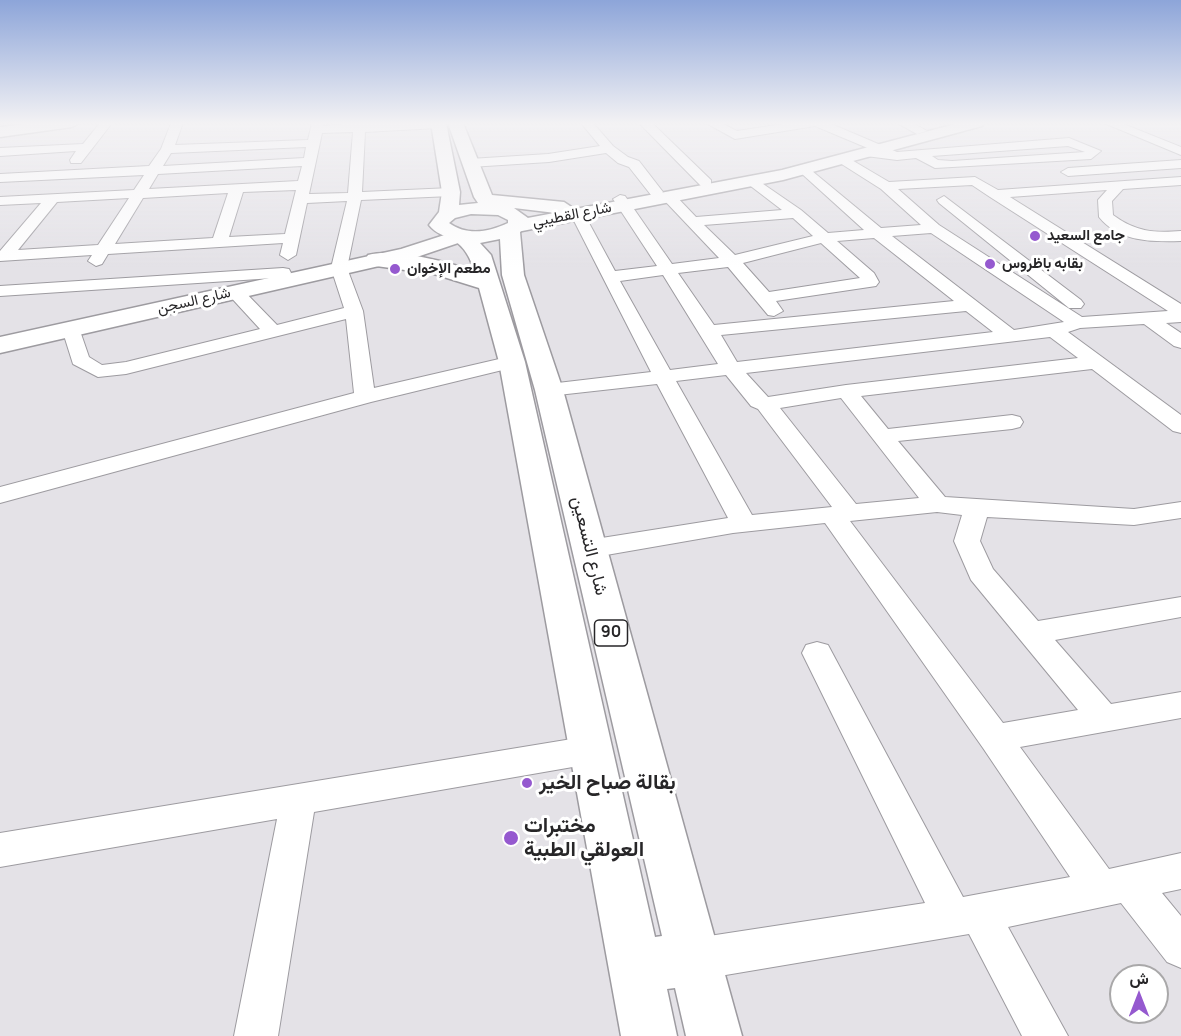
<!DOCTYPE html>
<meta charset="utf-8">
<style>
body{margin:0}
#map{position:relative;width:1181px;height:1036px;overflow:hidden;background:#e4e2e7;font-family:Manrope,Vazirmatn,sans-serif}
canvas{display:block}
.north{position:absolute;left:1109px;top:964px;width:60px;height:60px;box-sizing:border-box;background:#fff;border:2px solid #a9a8a9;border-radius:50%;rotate:0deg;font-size:16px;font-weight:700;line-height:24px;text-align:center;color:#272628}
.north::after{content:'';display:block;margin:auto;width:21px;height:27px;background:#9559cf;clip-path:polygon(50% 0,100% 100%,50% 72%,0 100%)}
</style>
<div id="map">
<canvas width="1181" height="1036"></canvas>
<div class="north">ش</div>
</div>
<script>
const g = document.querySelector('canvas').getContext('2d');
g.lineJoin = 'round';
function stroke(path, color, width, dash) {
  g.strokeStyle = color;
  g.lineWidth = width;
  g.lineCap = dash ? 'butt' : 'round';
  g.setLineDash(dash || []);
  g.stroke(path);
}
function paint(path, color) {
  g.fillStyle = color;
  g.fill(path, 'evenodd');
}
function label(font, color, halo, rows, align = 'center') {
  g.font = font + ' Manrope,Vazirmatn,sans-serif';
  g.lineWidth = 6;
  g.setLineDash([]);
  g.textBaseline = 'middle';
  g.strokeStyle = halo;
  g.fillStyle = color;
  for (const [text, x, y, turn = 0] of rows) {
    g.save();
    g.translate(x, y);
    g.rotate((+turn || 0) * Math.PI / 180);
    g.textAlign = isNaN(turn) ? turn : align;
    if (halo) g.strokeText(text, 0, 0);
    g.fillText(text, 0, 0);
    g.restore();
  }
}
const minor = new Path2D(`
 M100,123H112L81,163H71L70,160L76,151L0,156V148L83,144Z
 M171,123H183L175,145L308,140L312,123H324L323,126L354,123H443L442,127L438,128L365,132L362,192L451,188L458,192L451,196L361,200L347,268L363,311L374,388L512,356L519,358L522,362L519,366L371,402L0,503V487L354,393L346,319L126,374L98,377L73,364L62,329L64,325H78L89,357L102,365L126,362L260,329L226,292L235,287L241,288L277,325L344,308L331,268L347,201L307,203L296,255L288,260L280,255L283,243L108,254L102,264L96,266L88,261L92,255L0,261V251L41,203L0,205V197L134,190L144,175L0,182V174L149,166L161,149ZM353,132L348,193L309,194L322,133ZM306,147L304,158L163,166L171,153ZM302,166L298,181L149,189L158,174ZM296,190L285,234L229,237L243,192ZM228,193L213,238L115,244L143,198ZM129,198L98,245L18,250L57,202Z
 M581,123H593L613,146L628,157L639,161L663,192L661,195H651L629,167L618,163L606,153L549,162L470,167L464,163L470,159L548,154L600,146Z
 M639,123H652L711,180V186H701Z
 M706,123H721L737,131L789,123H829L897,152L1069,138L1101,151L1091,159L935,168L916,158L897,160L866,156V150L870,149L815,126L735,139ZM1068,146L1085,152L952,161L938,160L932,156Z
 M897,123H913L927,131L917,134Z
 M1104,123H1121L1181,147V155Z
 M845,156L889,182L975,177L998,190L1181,177V185L1123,189L1112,201L1113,215C1136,232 1154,233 1181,231V241C1152,242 1119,242 1099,217L1098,200L1107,190L1010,197L1181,304V322L1166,323L1181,333V348L1174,346L1144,324L1080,328L1068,332L1181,415V433L1173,431L1092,369L861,396L888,429L1012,415L1020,417L1023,422L1020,427L1012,429L898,441L945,497L1134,509L1181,502V518L1134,525L987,517L980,541L993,569L1038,621L1181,597V617L1055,640L1111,704L1181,692V718L1020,747L1109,869L1181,853V889L1162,893L1181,916V968L1167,962L1121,903L1008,927L1068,1036H1022L969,934L696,980L681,974L675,959L681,944L696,938L925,903L802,653L806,645L817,642L828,645L963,897L1070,877L983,748L825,523L733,533L589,558L580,555L576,549L580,543L589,540L728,518L657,384L549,396L542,394L539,390L542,386L549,384L651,372L570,213L577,209L582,210L615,271L657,266L613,199L620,195L625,196L672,264L719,258L663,199V193H673L696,217L782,210L748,184V178L753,177L801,210L828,233L864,230L801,173V167L806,166L881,228L921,225L881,189L840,163L839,160ZM972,185L990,197L1168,311L1082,317L939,225L898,189ZM793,218L813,236L735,255L704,225ZM931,233L1064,322L1014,330L892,236ZM874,238L954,301L714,325L678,273L728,267L768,315L774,316L783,311L776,301L876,286L879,282L874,273L837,241ZM821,243L860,278L769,292L743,263ZM663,275L718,364L670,370L620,281ZM966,311L993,332L737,362L721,335ZM1050,337L1078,358L846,385L768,397L746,373ZM726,375L751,406L758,409L832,507L752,515L676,381ZM841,398L919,498L856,504L780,408ZM937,512L962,515L954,541L971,580L1078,710L1003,723L850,521Z
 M1181,160V168L1068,176L1061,172L1068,168Z
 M944,196L1081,300L1084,304L1081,308H1069L939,203L937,200Z
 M283,268L289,269L291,273L289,277L0,296V286Z
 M590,736L602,740L607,750L602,760L590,764L314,812L278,1036H234L277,819L0,867V833Z`);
const major = new Path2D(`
 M33,123H79L72,127L0,137V127Z
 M959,123H984L982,126L783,180L517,232L507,226L517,220L782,170Z
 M460,230L467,232L470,236L467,240L414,258L0,353V337L401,249Z`);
const highway = new Path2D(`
 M431,123H446L460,192L459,205L478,203L474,197L448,123H463L492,195L564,202L573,208L564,214L514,208L528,218L527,226L520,232L524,275L563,390L742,1036H686L675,988L667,989L677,1036H621L499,362L479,288L434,274L376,266L368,265L365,260L368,255C397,248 446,262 474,271C471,259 465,247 453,240C444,235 436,234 429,225L439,212L442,192ZM471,214L498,215L508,220V223C489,232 467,236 449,223L455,218ZM500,239L502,275L535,390L662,936L655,937L525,362L491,255L480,243Z`);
const markers = [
 [1035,236,6,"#9559cf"],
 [990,264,6,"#9559cf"],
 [395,269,6,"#9559cf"],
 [527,783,6,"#9559cf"],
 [511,838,8,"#9559cf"]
];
const farStreetnames = [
 ["شارع القطيبي",572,215,-11],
 ["شارع السجن",194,301,-13]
];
const farPoinames = [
 ["جامع السعيد",1047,236],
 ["بقابه باظروس",1002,264],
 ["مطعم الإخوان",407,269]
];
const shields = [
 [611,633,33]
];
const shieldNames = [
 ["90",611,633]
];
const streetNames = [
 ["شارع التسعين",589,546,76]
];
const nearPoinames = [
 ["بقالة صباح الخير",539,783],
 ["مختبرات",524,826],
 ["العولقي الطبية",524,850]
];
stroke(minor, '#9d9ba0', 2);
stroke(major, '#9d9ba0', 3);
stroke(highway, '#9d9ba0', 3);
paint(minor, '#fff');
paint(major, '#fff');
paint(highway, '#fff');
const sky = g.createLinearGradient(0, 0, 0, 268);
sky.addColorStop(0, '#8da5d9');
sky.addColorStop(0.46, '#f3f2f4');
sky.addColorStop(1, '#f3f2f400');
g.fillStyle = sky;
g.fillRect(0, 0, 1181, 268);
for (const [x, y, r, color] of markers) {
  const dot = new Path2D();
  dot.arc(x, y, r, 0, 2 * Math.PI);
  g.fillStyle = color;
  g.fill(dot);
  stroke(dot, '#fff', 2);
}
label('15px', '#272628', '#fff', farStreetnames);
label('bold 15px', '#272628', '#fff', farPoinames, 'left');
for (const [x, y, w] of shields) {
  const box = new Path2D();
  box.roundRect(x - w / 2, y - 13, w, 26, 4.5);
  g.fillStyle = '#fff';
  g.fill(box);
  stroke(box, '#272628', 1.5);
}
label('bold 16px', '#272628', null, shieldNames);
label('18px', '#272628', '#fff', streetNames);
label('bold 21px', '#272628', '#fff', nearPoinames, 'left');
</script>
